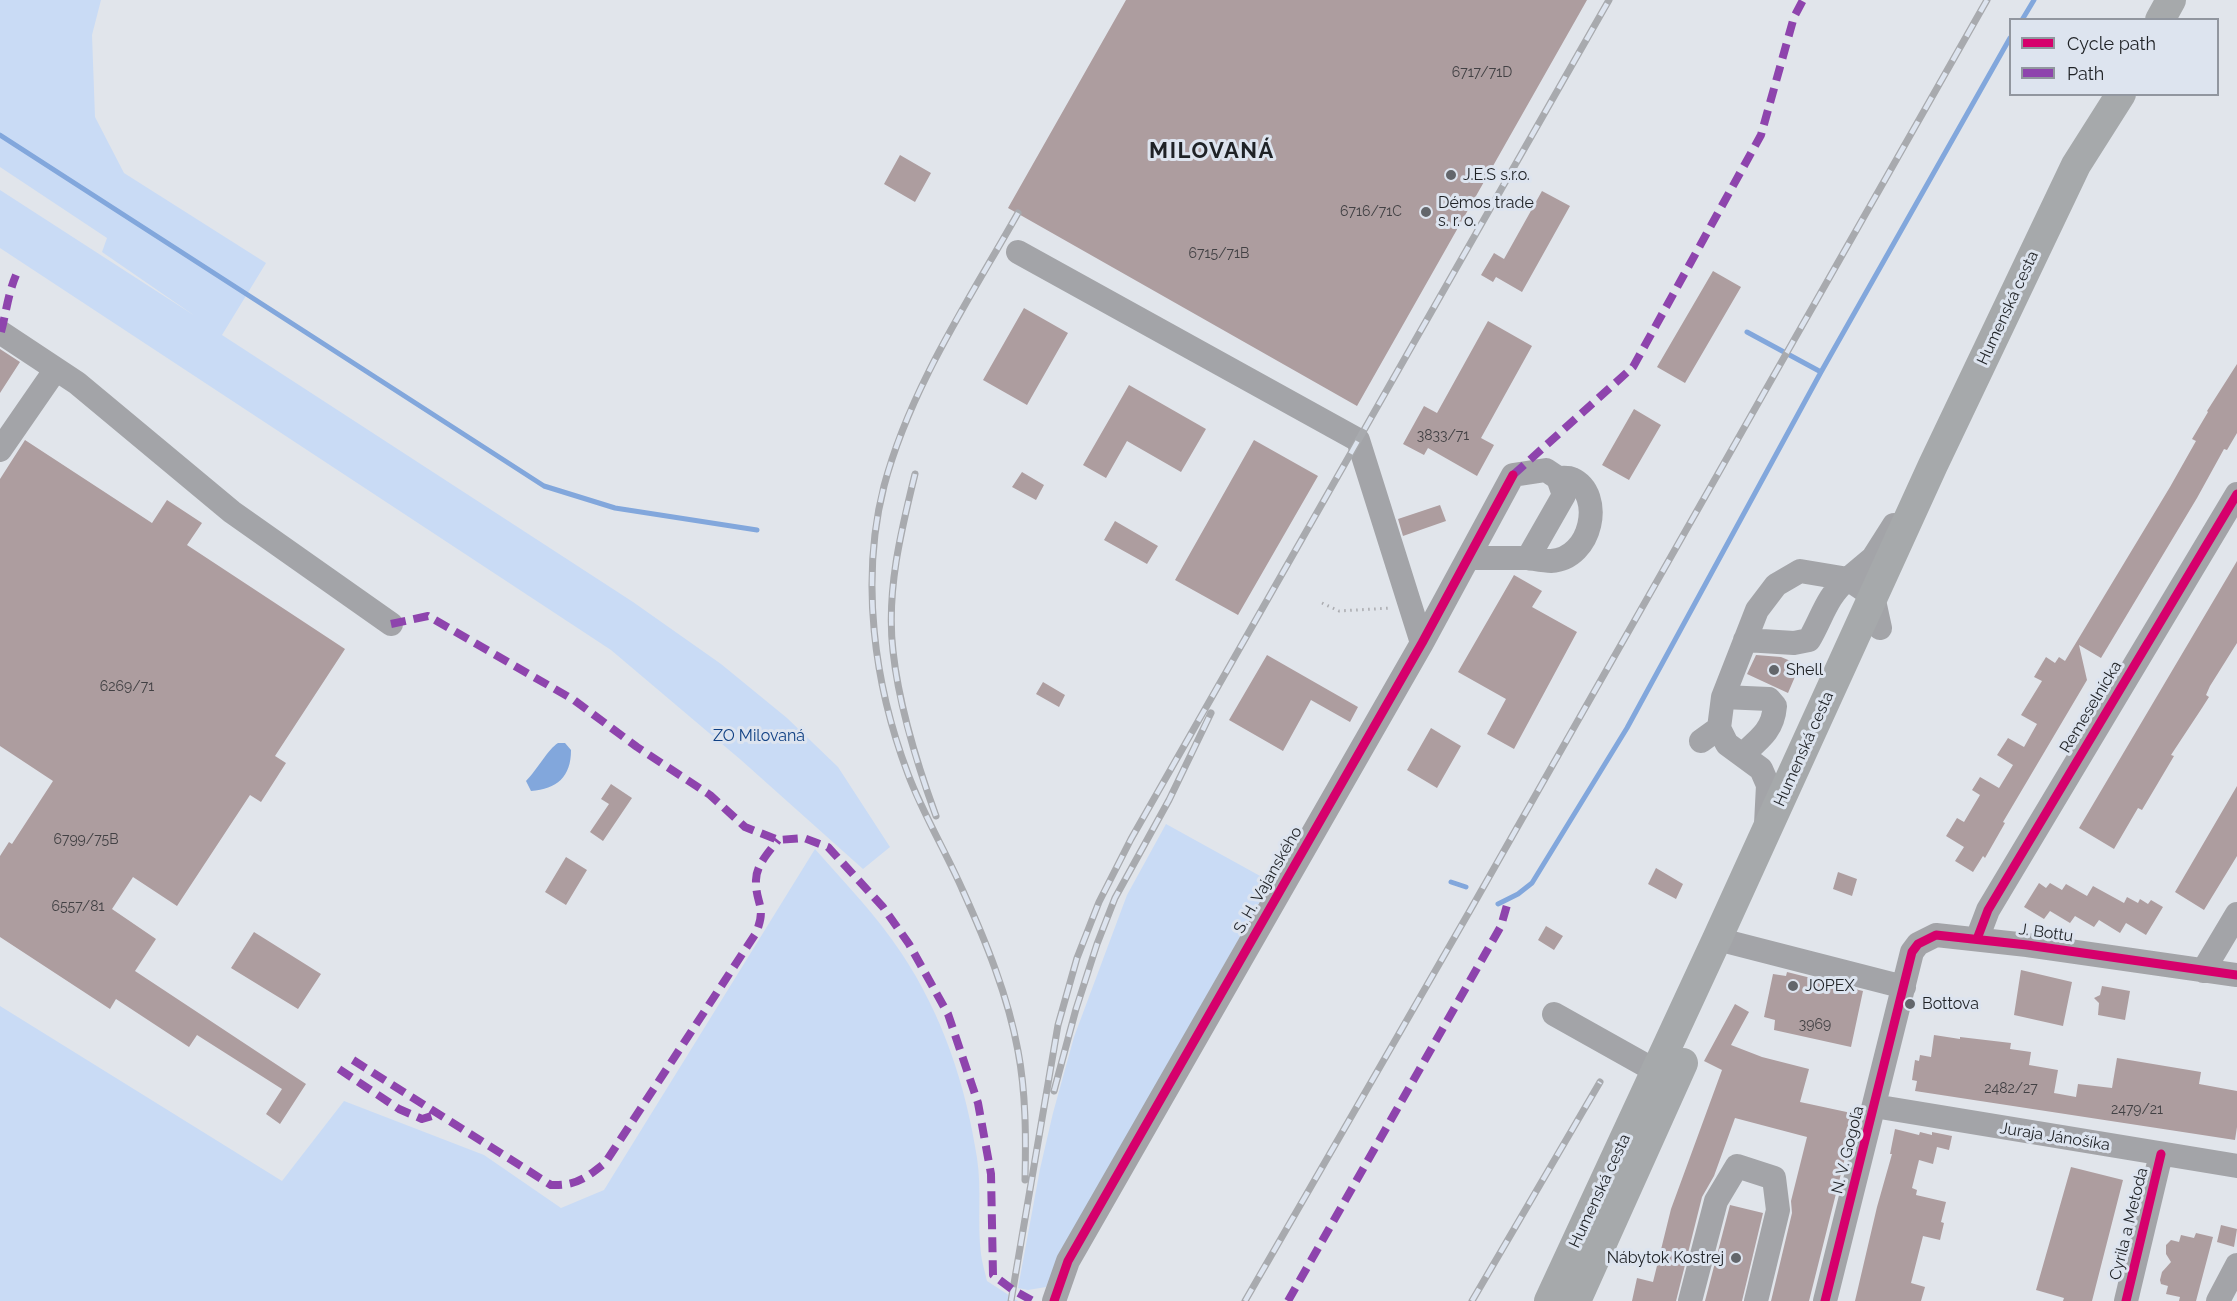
<!DOCTYPE html>
<meta charset="utf-8">
<style>
body{margin:0}
#map{position:relative;width:2237px;height:1301px;overflow:hidden;background:#e1e5eb;font-family:Raleway,sans-serif}
canvas{display:block}
.legend{position:absolute;left:2009px;top:18px;width:210px;height:78px;box-sizing:border-box;background:#dde4ef;border:2px solid #91969f;margin:0;padding:8px 10px;list-style:none;font-size:18px;color:#1f2226}
.legend li{display:flex;align-items:center;gap:12px;height:30px}
.legend b{width:30px;border:2px solid #91969f}
</style>
<div id="map">
<canvas width="2237" height="1301"></canvas>
<ul class="legend">
<li><b style="height:8px;background:#d6006c"></b>Cycle path</li>
<li><b style="height:8px;background:#8e44ad"></b>Path</li>
</ul>
</div>
<script>
const g = document.querySelector('canvas').getContext('2d');
g.lineJoin = 'round';
function paint(path, color) {
  g.fillStyle = color;
  g.fill(path, 'evenodd');
}
function stroke(path, color, width, dash) {
  g.strokeStyle = color;
  g.lineWidth = width;
  g.lineCap = dash ? 'butt' : 'round';
  g.setLineDash(dash || []);
  g.stroke(path);
}
function label(font, color, halo, rows, align = 'center') {
  g.font = font + ' Raleway,sans-serif';
  g.lineWidth = 6;
  g.setLineDash([]);
  g.textBaseline = 'middle';
  g.strokeStyle = halo;
  g.fillStyle = color;
  for (const [text, x, y, turn = 0] of rows) {
    g.save();
    g.translate(x, y);
    g.rotate((+turn || 0) * Math.PI / 180);
    g.textAlign = isNaN(turn) ? turn : align;
    if (halo) g.strokeText(text, 0, 0);
    g.fillText(text, 0, 0);
    g.restore();
  }
}
const green = new Path2D(`
 M0,0H101L92,35L95,117L124,173L266,263L222,335L633,602L721,664L787,718L838,767L890,847L863,869L741,760L611,650L0,248V190L195,316L102,252L107,238L0,167Z
 M1166,824L1271,882L1063,1249L1046,1287L1028,1290L1018,1288L1040,1169L1053,1113L1074,1037L1127,895Z
 M815,849C845,883 877,916 902,954C943,1016 966,1086 977,1158C982,1190 977,1222 981,1254C982,1263 985,1272 987,1281L1018,1301H0V1006L282,1181L344,1101L484,1155L561,1208L604,1190Z`);
const water = new Path2D(`
 M558,743H565L571,750C571,777 557,789 531,791L526,781C537,770 548,749 558,743Z`);
const stream = new Path2D(`
 M2022,20L2034,0
 M0,135L544,486L615,508L757,530
 M1747,332L1821,372
 M1451,882L1466,887
 M1498,904L1518,894L1532,883L1627,728L1821,372L2010,38`);
const building = new Path2D(`
 M1126,0H1587L1357,406L1008,208Z
 M900,155L931,173L915,202L884,184Z
 M1542,191L1570,206L1522,292L1496,277L1493,282L1481,275L1494,253L1504,259Z
 M1713,271L1741,287L1685,383L1657,367Z
 M1024,308L1068,333L1027,405L983,380Z
 M1488,321L1532,346L1481,438L1494,445L1477,476L1428,448L1424,455L1403,444L1424,406L1437,413Z
 M0,349L20,362L0,393Z
 M2237,364V433L2227,450L2224,449L2197,498L2101,658L2079,645L2087,680L2003,822L2005,823L1985,858L1983,856L1973,872L1955,861L1964,847L1946,836L1957,818L1964,822L1980,795L1972,790L1980,777L1999,788L2013,765L1997,755L2008,738L2024,747L2037,724L2021,715L2042,681L2034,677L2046,657L2055,663L2059,657L2065,661L2170,487L2196,441L2192,439L2208,412L2207,411Z
 M1129,385L1206,429L1181,472L1127,441L1106,478L1083,465Z
 M1634,409L1661,425L1629,480L1602,465Z
 M25,440L152,523L167,500L202,523L187,545L345,649L275,756L286,763L261,802L250,795L177,906L133,877L112,909L156,939L135,971L306,1084L280,1124L266,1114L282,1089L197,1035L189,1047L116,999L110,1009L0,937V856L9,842L12,844L53,781L0,746V479Z
 M1254,440L1318,476L1238,615L1175,580Z
 M1022,472L1044,485L1036,500L1012,487Z
 M1440,505L1446,521L1403,536L1398,519Z
 M1115,521L1158,546L1147,564L1104,540Z
 M2237,561V643L2210,686L2206,695L2209,697L2202,708L2171,755L2174,756L2142,810L2138,808L2114,849L2079,828Z
 M1514,575L1542,591L1532,607L1577,632L1514,749L1487,734L1506,699L1458,672Z
 M1267,655L1358,707L1350,722L1311,700L1283,751L1229,720Z
 M1756,655L1781,657L1800,665L1788,693L1747,674Z
 M1043,682L1065,695L1059,707L1036,694Z
 M1431,728L1461,746L1437,788L1407,770Z
 M611,784L632,798L603,841L590,832L609,804L601,799Z
 M2237,786V856L2204,910L2175,892Z
 M566,857L587,870L566,905L545,892Z
 M1656,868L1683,884L1676,899L1648,884Z
 M1838,872L1857,879L1852,896L1833,889Z
 M2039,883L2046,888L2050,883L2062,890L2066,884L2087,896L2093,886L2124,903L2127,897L2138,903L2140,899L2148,904L2151,900L2163,907L2146,935L2126,923L2120,933L2099,920L2094,927L2075,916L2070,923L2050,911L2044,919L2024,907Z
 M1546,926L1563,936L1554,950L1538,940Z
 M254,932L321,974L298,1009L231,968Z
 M2021,970L2072,982L2063,1026L2014,1015Z
 M1787,972L1863,991L1851,1047L1774,1030L1775,1020L1764,1017L1773,974L1786,976Z
 M2102,986L2130,991L2125,1020L2098,1015L2099,1003L2094,998L2100,995Z
 M1735,1004L1749,1012L1731,1045L1762,1057L1809,1069L1800,1102L1856,1114L1809,1301H1771L1792,1213L1791,1201L1807,1137L1735,1118L1714,1176L1702,1197L1676,1301H1632L1637,1278L1653,1282L1671,1209L1722,1070L1704,1061Z
 M1934,1035L1960,1039V1037L2011,1043L2010,1049L2031,1052L2029,1065L2058,1070L2054,1093L2076,1097L2078,1084L2112,1088L2117,1058L2201,1072L2199,1084L2237,1091V1127L2235,1140L1915,1091L1917,1081L1912,1080L1915,1060L1919,1061L1920,1055L1931,1057Z
 M1895,1129L1919,1135L1920,1132L1932,1135V1132L1952,1136L1949,1150L1937,1147L1933,1164L1919,1160L1912,1188L1917,1190L1916,1195L1946,1202L1941,1222L1944,1223L1940,1240L1923,1236L1911,1283L1925,1287L1921,1301H1855L1877,1207L1892,1154H1890Z
 M2071,1167L2123,1180L2092,1301H2063L2064,1298L2036,1290Z
 M1730,1205L1763,1213L1742,1301H1705Z
 M2221,1225L2237,1229L2234,1247L2217,1242Z
 M2196,1233L2213,1237L2196,1301H2179L2180,1297L2166,1294L2168,1286L2161,1284L2160,1280L2162,1272L2171,1262L2166,1254V1245L2171,1240L2179,1242L2181,1235L2194,1238Z`);
const path = new Path2D(`
 M1322,603L1339,611L1391,608`);
const minor = new Path2D(`
 M1018,252L1358,440L1422,643
 M0,332L77,383L232,512L391,624
 M0,450L56,369
 M1528,558C1535,559 1544,561 1551,561C1592,559 1605,494 1572,479C1568,477 1562,478 1558,478
 M1745,640L1794,643L1809,640C1822,618 1827,595 1848,579L1873,596L1880,628
 M1723,697L1769,699L1775,706C1773,730 1760,739 1743,754
 M1701,741L1719,728
 M1766,824L1768,785L1761,769L1727,744L1719,728L1723,697L1757,610L1776,585L1800,571L1848,579L1873,558L1894,525
 M1717,939L1904,987
 M1977,939L1988,910L2237,494
 M2203,971L2237,914
 M1554,1014L1670,1079
 M1874,1106L2237,1166
 M1054,1301L1068,1261L1422,643L1513,475L1546,470L1558,478L1564,495L1528,558H1468
 M1690,1301L1716,1201L1737,1166L1774,1178L1778,1210L1756,1301
 M1825,1301L1912,952L1918,944L1936,935L2027,945L2237,975
 M2126,1301L2161,1154
 M2218,1301L2237,1265`);
const major = new Path2D(`
 M2160,20L2171,0
 M1549,1301L1717,939L1933,465L2076,165L2121,94
 M1576,1301L1683,1063`);
const rail = new Path2D(`
 M1018,213C969,300 910,388 884,486C860,580 874,684 908,774C923,814 946,852 963,891C986,942 1008,996 1018,1051C1026,1093 1026,1137 1025,1180
 M915,474C901,531 886,592 893,651C899,707 917,764 936,816
 M1054,1091L1076,1009L1097,944L1115,898L1169,800L1211,713
 M1011,1301L1058,1025L1077,958L1099,902L1131,839L1609,0
 M1245,1301L1472,907L1987,0
 M1472,1301L1600,1082`);
const quiet = new Path2D(`
 M1,332C6,313 8,294 16,275
 M1513,475L1633,367L1761,135L1794,17L1803,0
 M391,624L428,616L574,700L637,747L710,795L745,827L778,840L804,838L828,847L883,907L909,944L948,1014L978,1103L991,1174L993,1275L1013,1290L1033,1301
 M353,1060L551,1185C576,1186 586,1178 605,1163L756,933C767,906 756,905 756,882C755,866 769,852 778,840
 M339,1069L399,1109L422,1119L438,1114
 M1288,1301L1501,926L1507,905`);
const cycleway = new Path2D(`
 M1977,939L1988,910L2237,494
 M1054,1301L1068,1261L1422,643L1513,475
 M1825,1301L1912,952L1918,944L1936,935L2027,945L2237,975
 M2126,1301L2161,1154`);
const markers = [
 [1451,175,6,"#63666b"],
 [1426,212,6,"#63666b"],
 [1774,670,6,"#63666b"],
 [1793,986,6,"#63666b"],
 [1910,1004,6,"#63666b"],
 [1736,1258,6,"#63666b"]
];
const numberNames = [
 ["6717/71D",1482,73],
 ["6716/71C",1371,212],
 ["6715/71B",1219,254],
 ["3833/71",1443,436],
 ["6269/71",127,687],
 ["6799/75B",86,840],
 ["6557/81",78,907],
 ["3969",1815,1025],
 ["2482/27",2011,1089],
 ["2479/21",2137,1110]
];
const poiNames = [
 ["J.E.S s.r.o.",1463,175],
 ["Démos trade",1438,203],
 ["s. r. o.",1438,221],
 ["Shell",1786,670],
 ["JOPEX",1805,986],
 ["Bottova",1922,1004],
 ["Nábytok Kostrej",1724,1258,"right"]
];
const streetNames = [
 ["Humenská cesta",2008,308,-65],
 ["Remeselnícka",2091,707,-59],
 ["Humenská cesta",1804,749,-66],
 ["S. H. Vajanského",1268,880,-60],
 ["J. Bottu",2046,933,8],
 ["Juraja Jánošíka",2055,1137,9],
 ["N. V. Gogoľa",1848,1150,-76],
 ["Humenská cesta",1600,1191,-65],
 ["Cyrila a Metoda",2129,1224,-76]
];
const parkNames = [
 ["ZO Milovaná",759,736]
];
const districtNames = [
 ["MILOVANÁ",1212,151]
];
paint(green, '#c9dbf5');
paint(water, '#82a7dc');
stroke(stream, '#82a7dc', 5);
paint(building, '#ad9d9f');
stroke(path, '#aaabaf', 3, [1.5, 4.5]);
stroke(minor, '#a3a4a8', 24);
stroke(major, '#a6a9ab', 30);
stroke(rail, '#a8aaae', 7);
stroke(rail, '#dde4ef', 4.5, [14]);
stroke(quiet, '#8e44ad', 8, [15, 8]);
stroke(cycleway, '#d6006c', 9);
for (const [x, y, r, color] of markers) {
  const dot = new Path2D();
  dot.arc(x, y, r, 0, 2 * Math.PI);
  g.fillStyle = color;
  g.fill(dot);
  stroke(dot, '#dde4ef', 2);
}
label('14px', '#424144', null, numberNames);
label('16px', '#1f2226', '#dde4ef', poiNames, 'left');
label('16px', '#1f2226', '#dde4ef', streetNames);
label('16px', '#114184', '#dde4ef', parkNames);
g.letterSpacing = '1.5px';
label('bold 22px', '#1f2226', '#dde4ef', districtNames);
g.letterSpacing = '0px';
</script>
